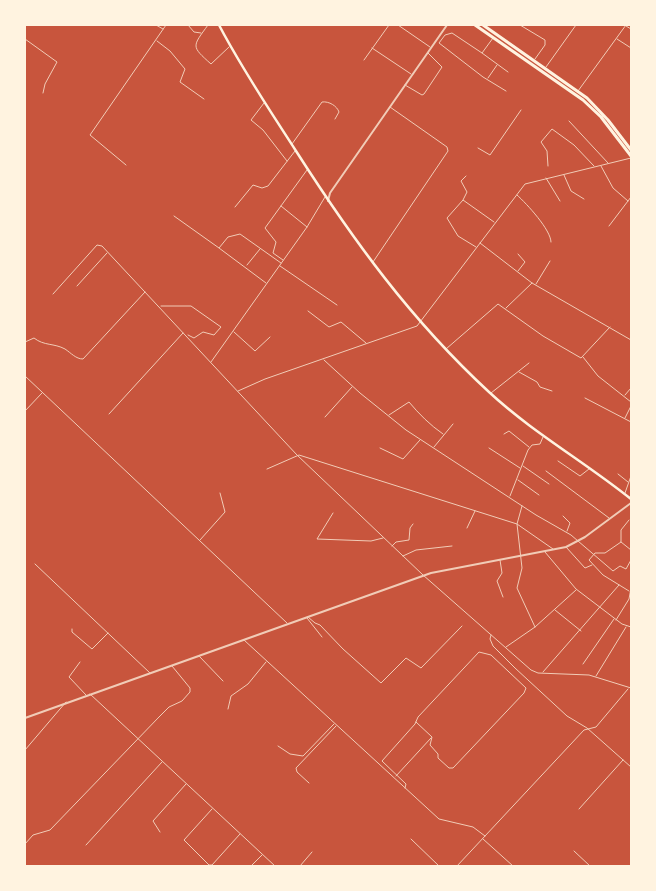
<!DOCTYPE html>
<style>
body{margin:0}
#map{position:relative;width:656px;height:891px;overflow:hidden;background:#c8553d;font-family:"Public Sans",sans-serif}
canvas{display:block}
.frame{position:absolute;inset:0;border:26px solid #fff3e0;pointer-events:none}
</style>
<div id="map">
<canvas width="656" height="891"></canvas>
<div class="frame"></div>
</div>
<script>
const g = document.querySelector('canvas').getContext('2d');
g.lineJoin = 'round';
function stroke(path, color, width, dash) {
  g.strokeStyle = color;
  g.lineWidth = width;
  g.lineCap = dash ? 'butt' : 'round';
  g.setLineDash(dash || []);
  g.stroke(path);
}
const minor = new Path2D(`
 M156,25L163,29
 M188,25L194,32L201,33
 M208,25C192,47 191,46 211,64L229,47
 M398,25L430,47
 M520,25L545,40V45L535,59
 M626,26L631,29
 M493,38L482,53L452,33L445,35L439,43L483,77L506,91
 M25,39L57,62L45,84L43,93
 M617,39L631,48
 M157,41L170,51L185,69L180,82L204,99
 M372,48L411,74
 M482,53L508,72
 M364,60L389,25
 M546,67L576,25
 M488,78L497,65
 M405,85L422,95L424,94L442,67L428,53
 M578,91L626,25
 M264,103L251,120L263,130L287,161
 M569,121L608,163
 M292,144L322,102C329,101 337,106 339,112L335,119
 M478,148L490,155L521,110
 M126,165L90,135L166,25
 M548,166L547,151L541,142L552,129L574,145L594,166
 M601,166L613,188L628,201
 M564,175L571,191L584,199
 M546,178L560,201
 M517,195C527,204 551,230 551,242
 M463,200L467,192L461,181L466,176
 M281,206L307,227
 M235,207L253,185L262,188L268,186L295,151
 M174,216L219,248L228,237L240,234L281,263
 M609,226L631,197
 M480,243L532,283L631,340
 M476,247L458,236L447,218L463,200L494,222
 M219,248L266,283
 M518,254L525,262L518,271
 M283,260L273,253L276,242L265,228L307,170
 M373,262L448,151L447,147L390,107
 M247,265L260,249
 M280,266L337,305
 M536,284L550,261
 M77,286L107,253
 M53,294L97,245L102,246L297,455L423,575L531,670L538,673L589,675L631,688
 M161,306H191L221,327L214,335L203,332L194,338L188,335
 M506,308L532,283
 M308,311L329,327L341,322L366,343
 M234,332L255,351L270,337
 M25,342L34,338C44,346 54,343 65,349C71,353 76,359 83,359L145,292
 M446,349L498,304L543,336L581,358L610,327
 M583,357L598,376L631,402
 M324,360L360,393L406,430L536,515L571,535L613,571L620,566L626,569L631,560
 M211,362L307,227L325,197
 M519,372L537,382L540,387L552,391
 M25,376L287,623
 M238,391L265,379L417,326L525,184L631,158
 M491,393L529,363
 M625,395L631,388
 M585,398L631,422
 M25,411L42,393
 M109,414L183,333
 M389,415L409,402C419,414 430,425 443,434
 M325,417L352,387
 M625,418L631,406
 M504,434L509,431L529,447
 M434,447L453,424
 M380,448L403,459L420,440
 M489,448L520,468
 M558,461L580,476L589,469
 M523,466L549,484
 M267,469L299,455L517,524L553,549
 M546,471L609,518
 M618,474L628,482
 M518,480L539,495
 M625,493L631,476
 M510,496L528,450L532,445L540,444L543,437
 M522,506L517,524L522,568L517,588L535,627
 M333,513L317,539L371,541L383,538
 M563,516L570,523L567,531
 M629,520L621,530V542L605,553H595L589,560L603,575L629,591
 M467,528L475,511
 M200,540L225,512L220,493
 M621,542L631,550
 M392,546L396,542L409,540L410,528L413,524
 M566,547L585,568L592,565
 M545,552L576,589L622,624L631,627
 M403,556L416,550L452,546
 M500,560L502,573L497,581L503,597
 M35,564L150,673
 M555,610L581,631
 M308,617L315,623L320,625L343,649L381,683L406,658L421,668L462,626
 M307,618L322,637
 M616,620L629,599L631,588
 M72,629V632L92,649L108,633
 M491,635L490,639L493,646L515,668L567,716L587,728L631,767
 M244,640L439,819L473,827L485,836
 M506,647L535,627L576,590
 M199,656L223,681
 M80,662L69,677L86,695
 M583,664L614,619
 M543,672L619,585
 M596,676L626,627
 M90,694L275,866
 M228,709L231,696L248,684L266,662
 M278,746L290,754L303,756L334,724
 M25,750L66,702
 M396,776L431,738
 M309,783L297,772L296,768L336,726
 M405,788L406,784L382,761L415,724L418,717L479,652L491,655L526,688L524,693L453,768H449L438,758V754L430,745L432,737L416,722
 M212,809L184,840L209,865H212L240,834
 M579,809L623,760
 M160,832L153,821L186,784
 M411,839L439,866
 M483,839L513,866
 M25,844L33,835L50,830L159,717L169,707L182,701L190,692V688L172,666
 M86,845L162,762
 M574,851L590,866
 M251,866L262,855
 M300,866L312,852
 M457,866L584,730L596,727L628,689`);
const tertiary = new Path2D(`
 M328,201L330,193L447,25
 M25,718L431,573L566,547L585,537L631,503`);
const primary = new Path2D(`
 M219,25C242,69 269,109 296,151C353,240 411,320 489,392C532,432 585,462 631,499`);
const trunk = new Path2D(`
 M475,25L583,100L601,117L631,156
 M483,25L587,98L608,120L631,150`);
stroke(minor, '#f1ccb7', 1);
stroke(tertiary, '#f1ccb7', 2);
stroke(primary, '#fff3e0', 2.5);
stroke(trunk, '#fff3e0', 3);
</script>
